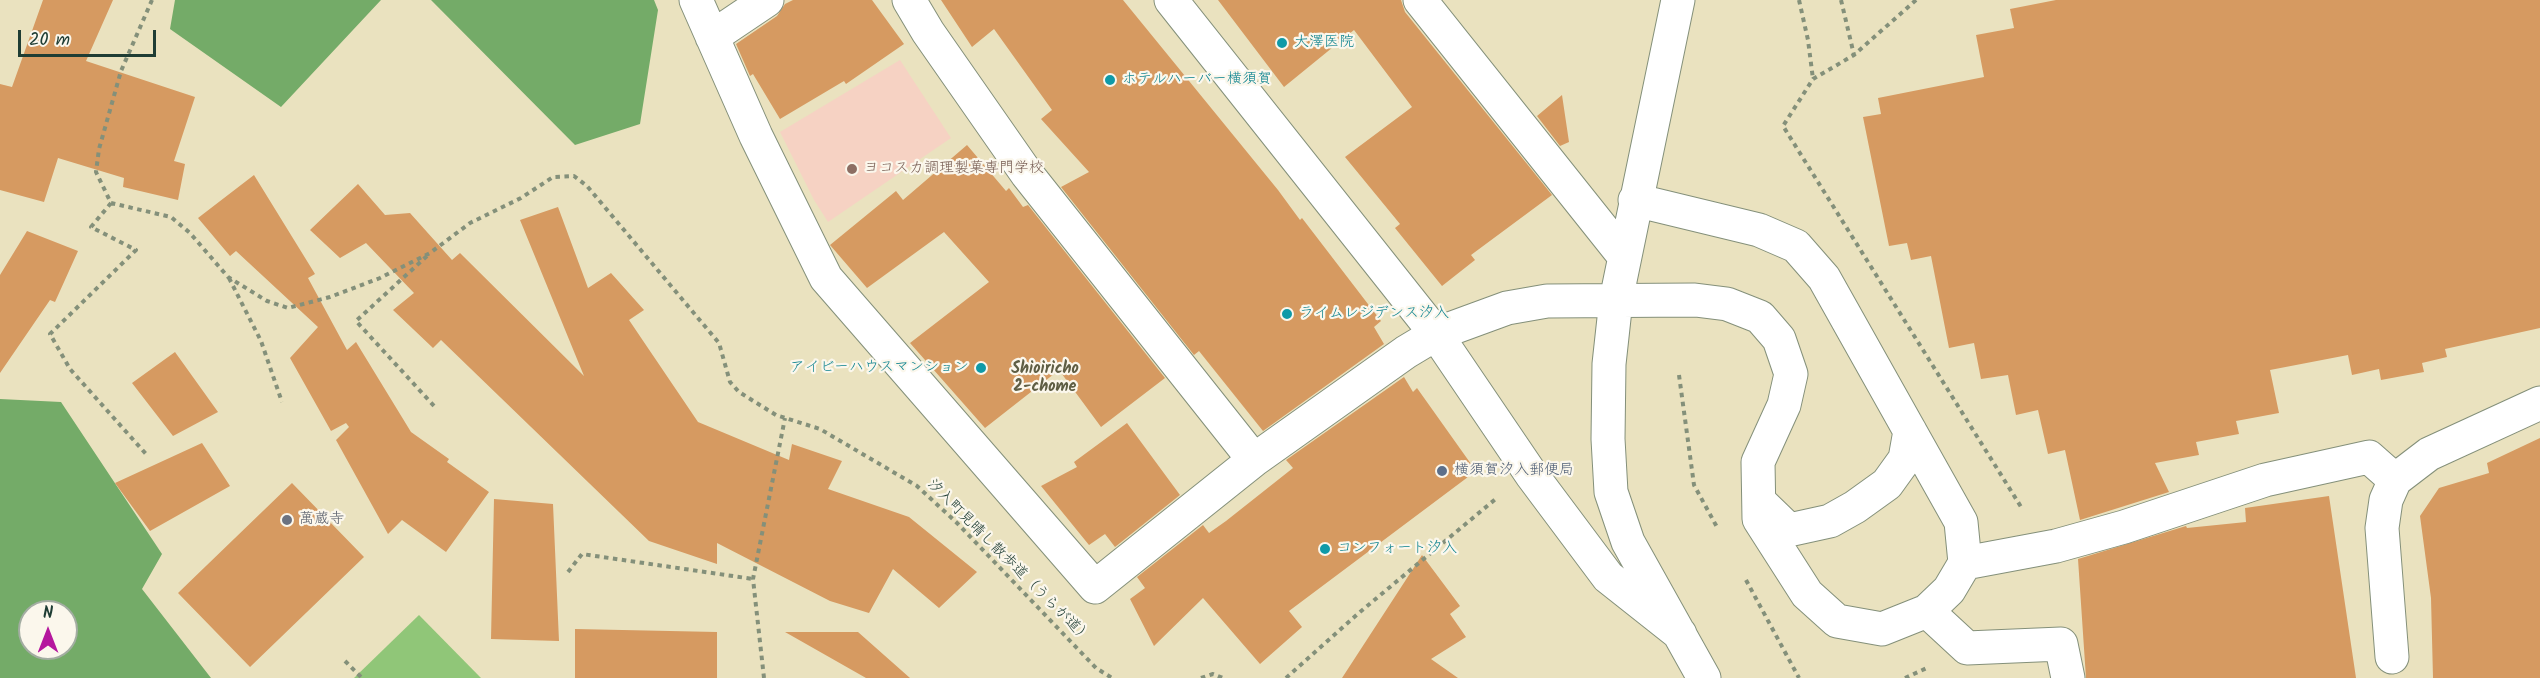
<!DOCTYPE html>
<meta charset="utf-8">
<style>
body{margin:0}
#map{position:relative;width:2540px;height:678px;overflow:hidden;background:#eae2bf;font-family:Kalam,sans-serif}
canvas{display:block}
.north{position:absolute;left:18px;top:600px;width:60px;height:60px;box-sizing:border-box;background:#fbf7ec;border:2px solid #a3ada2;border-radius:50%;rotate:0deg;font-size:16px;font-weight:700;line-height:24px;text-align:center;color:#1f3d34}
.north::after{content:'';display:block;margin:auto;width:21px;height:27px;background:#b5179e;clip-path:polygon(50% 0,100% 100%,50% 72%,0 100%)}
.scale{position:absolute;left:18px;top:30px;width:138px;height:27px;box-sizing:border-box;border:3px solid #1f3d34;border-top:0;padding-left:8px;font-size:18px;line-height:21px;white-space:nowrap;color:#1f3d34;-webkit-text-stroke:4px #fbf7ec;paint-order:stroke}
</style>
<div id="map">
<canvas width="2540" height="678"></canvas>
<div class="north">N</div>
<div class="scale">20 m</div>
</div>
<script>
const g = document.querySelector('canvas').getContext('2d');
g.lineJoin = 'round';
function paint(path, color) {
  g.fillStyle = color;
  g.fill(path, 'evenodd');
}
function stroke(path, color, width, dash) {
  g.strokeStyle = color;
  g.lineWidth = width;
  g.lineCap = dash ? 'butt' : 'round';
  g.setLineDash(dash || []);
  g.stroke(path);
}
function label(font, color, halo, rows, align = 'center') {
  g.font = font + ' Kalam,"Klee One",sans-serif';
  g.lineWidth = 4.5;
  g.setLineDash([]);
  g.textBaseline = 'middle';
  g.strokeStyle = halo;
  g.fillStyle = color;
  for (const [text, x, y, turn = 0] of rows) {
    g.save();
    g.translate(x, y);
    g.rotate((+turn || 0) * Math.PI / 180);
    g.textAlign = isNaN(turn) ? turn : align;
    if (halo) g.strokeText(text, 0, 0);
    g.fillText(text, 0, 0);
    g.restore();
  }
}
const built = new Path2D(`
 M900,60L951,138L828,222L814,200L780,132Z`);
const green = new Path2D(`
 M419,615L481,678H354Z`);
const forest = new Path2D(`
 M175,0H381L281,107L170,29Z
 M431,0H654L658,10L640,124L575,145Z
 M0,399L61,402L162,554L142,589L211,678H0ZM30,612H66V648H30Z`);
const building = new Path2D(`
 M43,0H113L86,61L195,97L174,161L185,164L178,200L123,187L124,178L58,158L44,202L0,190V84L12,87Z
 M793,0H872L904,44L846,84L844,81L780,119L753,74L750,76L736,44L777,16L785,4Z
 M941,0H1123L1278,190L1300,220L1302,218L1381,321L1374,327L1384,344L1263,431L1199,351L1194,355L1061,187L1089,172L1041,119L1052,110L994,29L972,47Z
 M1218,0H1401L1405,12L1552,195L1471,255L1475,260L1442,286L1395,228L1400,224L1345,157L1412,107L1354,30L1284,87Z
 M2056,0H2540V328L2445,349L2447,357L2422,363L2424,372L2381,380L2379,369L2352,375L2348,355L2270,370L2279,413L2236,421L2239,434L2196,442L2199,455L2155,463L2169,492L2080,520L2065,450L2048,454L2038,410L2016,415L2008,375L1981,379L1974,343L1949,348L1931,256L1911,260L1907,243L1889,246L1863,117L1881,114L1878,98L1984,77L1976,35L2014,28L2010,9Z
 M1562,95L1569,142L1560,146L1537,116Z
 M967,145L1006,191L1009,188L1023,207L1028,205L1165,378L1101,427L1059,370L985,428L910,343L989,282L944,232L867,288L830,245L896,191L903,200Z
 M254,175L315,274L308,278L347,350L356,342L411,432L449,459L447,462L489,492L446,552L402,520L388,534L336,440L349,427L346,423L331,431L290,358L318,327L236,251L230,256L198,218Z
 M358,184L385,215L410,213L452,260L460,253L584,376L520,220L558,207L588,288L611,273L644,310L629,320L698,422L789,460L792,444L842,461L828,489L909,517L977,572L939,608L893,569L869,613L830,601L717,543V564L649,541L441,340L433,348L393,310L414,293L366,243L340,258L310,230Z
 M27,231L78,251L55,302L50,300L0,373V275Z
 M175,352L218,412L173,436L132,383Z
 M1404,377L1413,392L1417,388L1476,471L1289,611L1302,627L1260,664L1203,598L1154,646L1130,599L1145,588L1137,577L1203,525L1209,533L1226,521L1293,468L1286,460Z
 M1127,423L1180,495L1115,547L1105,534L1089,545L1041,486L1077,467L1074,462Z
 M2540,438V678H2433L2431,598L2420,516L2439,488L2489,473L2487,463Z
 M202,443L230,486L150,531L115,483Z
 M292,483L364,557L250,667L178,593Z
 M2329,496L2356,678H2086L2078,559L2186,526L2187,528L2246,522L2245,508Z
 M494,499L553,504L559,641L491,639Z
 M1422,555L1460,606L1450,614L1466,637L1431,659L1458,678H1342Z
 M575,629L717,632V678H575Z
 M785,632H858L910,678H866Z`);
const path = new Path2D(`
 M152,0L121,71L99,149L96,172L111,203L171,217L190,233L228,277L267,301L288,308L330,297L380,278L430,253L470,223L521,198L553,177L574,176L587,186L719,343L730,382L739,392L776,415L820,429L917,486L956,522L1096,668L1112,678
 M1799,0L1808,40L1813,79
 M1841,0L1854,55
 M1916,0L1854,55L1813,79L1783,126L2023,510
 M111,203L91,227L136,250L50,334L70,369L146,454
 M427,256L356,321L435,407
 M229,278L261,341L282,402
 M1679,375L1694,485L1718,529
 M568,572L582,554L753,579
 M1746,580L1799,678
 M345,661L362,678
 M764,678L753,579L785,418
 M1201,678L1213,674L1223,678
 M1286,678L1360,612L1498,497
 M1905,678L1929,667`);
const minor = new Path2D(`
 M696,0L756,136L826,278L1095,587L1254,460L1406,352L1436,334L1507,308L1547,301L1695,300L1727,304L1760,317L1779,339L1791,374L1784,405L1758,462L1759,519L1807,594L1837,621L1882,629L1927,611L1949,590L1965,563L1961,522L1824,278L1796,246L1759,230L1635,200
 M909,0L928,32L1027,174L1254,460
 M1171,0L1436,334L1531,474L1608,577L1680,634
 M1420,0L1624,256
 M1678,0L1616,300L1609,364L1608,439L1611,492L1628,542L1704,678
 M712,37L767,0
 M1759,501L1789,530L1830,521L1855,507L1887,484L1905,459L1910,431
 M1965,563L2056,546L2124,527L2265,480L2369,457L2395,480
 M1927,611L1967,648L2061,644L2068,678
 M2392,657L2382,528L2386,500L2395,480L2429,454L2540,403`);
const markers = [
 [1282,43,6,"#0f9aa8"],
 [1110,80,6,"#0f9aa8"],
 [852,169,6,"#8d6e63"],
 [1287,314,6,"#0f9aa8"],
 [981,368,6,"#0f9aa8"],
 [1442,471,6,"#5c6f8a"],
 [287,520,6,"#6b7280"],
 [1325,549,6,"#0f9aa8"]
];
const cultureNames = [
 ["大澤医院",1294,43],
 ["ホテルハーバー横須賀",1122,80],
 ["ライムレジデンス汐入",1299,314],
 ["アイビーハウスマンション",969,368,"right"],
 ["コンフォート汐入",1337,549]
];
const educationNames = [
 ["ヨコスカ調理製菓専門学校",864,169]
];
const serviceNames = [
 ["横須賀汐入郵便局",1454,471]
];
const worshipNames = [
 ["萬蔵寺",299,520]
];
const streetNames = [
 ["汐入町見晴し散歩道（うらが道）",1008,562,45]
];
const neighbourhoodNames = [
 ["Shioiricho",1045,370],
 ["2-chome",1045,388]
];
paint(built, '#f6d2c3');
paint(green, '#90c678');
paint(forest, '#74ab68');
paint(building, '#d69a61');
stroke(minor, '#84907a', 35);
stroke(path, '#84907a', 4, [4.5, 4.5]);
stroke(minor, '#fff', 33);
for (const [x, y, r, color] of markers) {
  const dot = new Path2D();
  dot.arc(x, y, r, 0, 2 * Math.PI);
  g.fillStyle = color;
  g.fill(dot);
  stroke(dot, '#fbf7ec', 2);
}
label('15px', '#0d838f', '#fbf7ec', cultureNames, 'left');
label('15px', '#785e54', '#fbf7ec', educationNames, 'left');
label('15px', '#4e5e75', '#fbf7ec', serviceNames, 'left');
label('15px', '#5b616d', '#fbf7ec', worshipNames, 'left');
label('15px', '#1f3d34', '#fbf7ec', streetNames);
label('bold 16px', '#5f5e44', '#fbf7ec', neighbourhoodNames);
</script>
